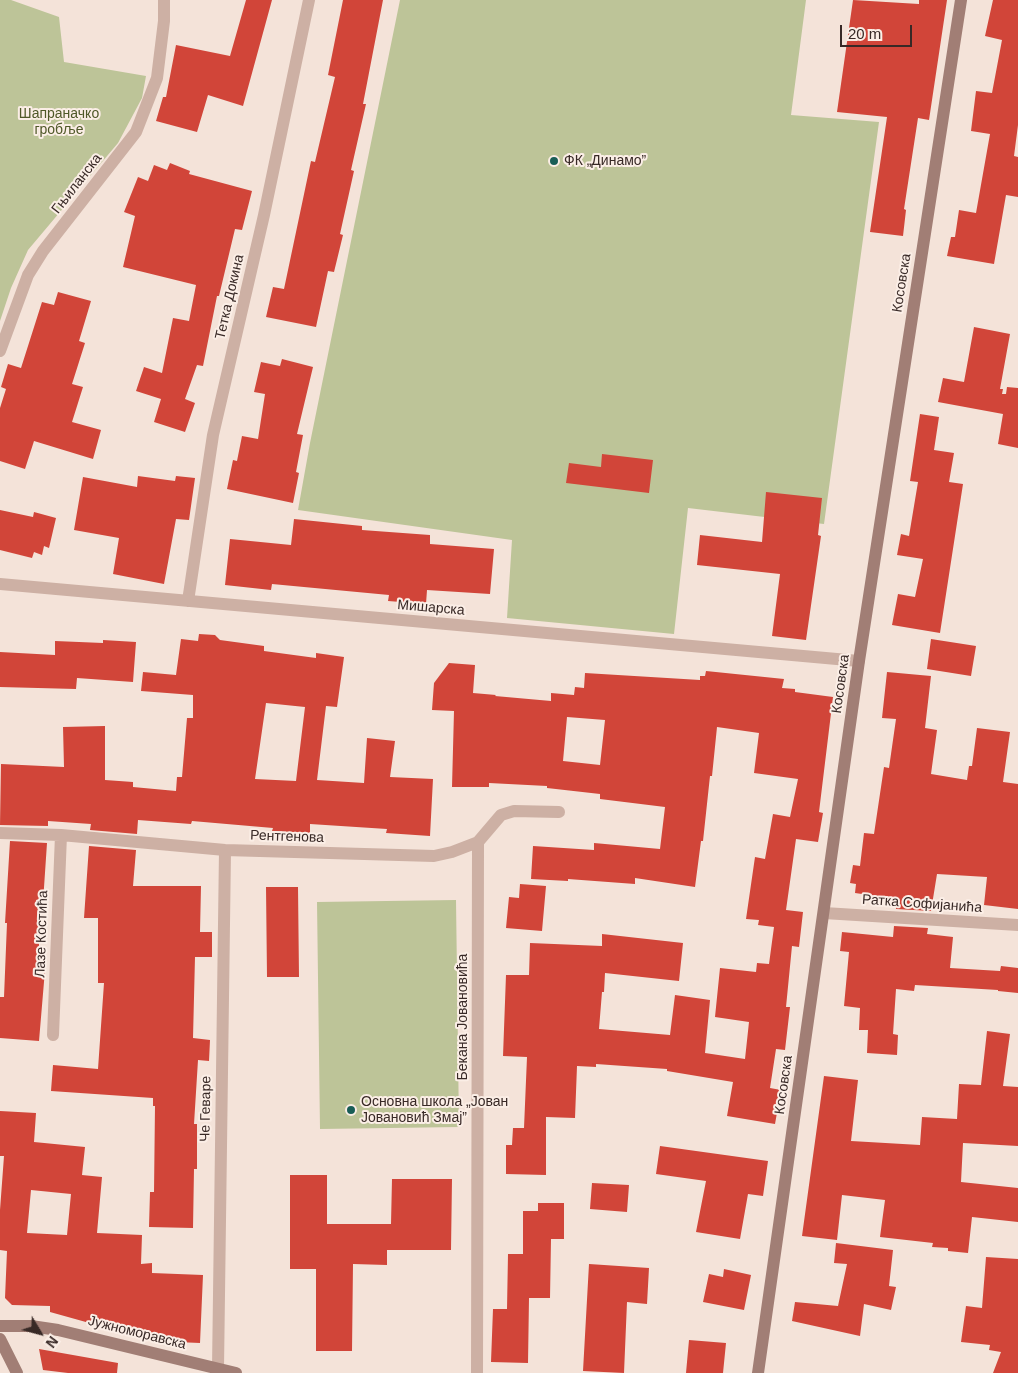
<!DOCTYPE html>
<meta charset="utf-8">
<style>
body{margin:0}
#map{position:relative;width:1018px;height:1373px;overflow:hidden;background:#f4e3d9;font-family:Arial,sans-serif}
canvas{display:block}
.north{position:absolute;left:15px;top:1308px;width:50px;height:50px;-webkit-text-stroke:4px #fbeee6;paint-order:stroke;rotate:127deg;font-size:14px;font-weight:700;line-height:20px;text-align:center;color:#382926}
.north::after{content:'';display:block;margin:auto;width:18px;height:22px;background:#382926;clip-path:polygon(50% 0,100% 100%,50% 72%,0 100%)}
.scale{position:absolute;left:840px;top:25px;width:72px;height:22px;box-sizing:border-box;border:2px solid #382926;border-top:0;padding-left:6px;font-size:15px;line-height:18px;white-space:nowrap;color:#382926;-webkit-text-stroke:4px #fbeee6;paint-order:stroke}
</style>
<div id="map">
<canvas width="1018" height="1373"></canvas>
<div class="north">N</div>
<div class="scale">20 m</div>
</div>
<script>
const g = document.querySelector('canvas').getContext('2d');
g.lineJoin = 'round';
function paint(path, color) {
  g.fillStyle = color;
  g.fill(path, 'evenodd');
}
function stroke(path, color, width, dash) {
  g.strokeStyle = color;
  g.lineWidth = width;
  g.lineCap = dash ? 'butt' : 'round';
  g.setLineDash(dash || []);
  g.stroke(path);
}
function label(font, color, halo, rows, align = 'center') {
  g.font = font + ' Arial,sans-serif';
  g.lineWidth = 4;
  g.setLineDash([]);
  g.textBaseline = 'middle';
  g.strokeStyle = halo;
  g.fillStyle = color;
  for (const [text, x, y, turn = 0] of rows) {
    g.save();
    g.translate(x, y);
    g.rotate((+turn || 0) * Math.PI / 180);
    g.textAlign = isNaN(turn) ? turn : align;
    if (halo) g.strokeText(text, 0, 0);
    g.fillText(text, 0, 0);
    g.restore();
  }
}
const green = new Path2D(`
 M0,0H11L59,17L64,62L146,76L142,98L118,143L28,250L11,288L0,321Z
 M400,0H806L791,115L879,122L824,524L688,508L674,634L507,618L512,540L298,510L310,443Z
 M456,900L459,1127L320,1129L317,902Z`);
const building = new Path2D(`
 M246,0H272L243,106L208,95L197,132L156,121L163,97H166L176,45L230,56Z
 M343,0H383L363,104H366L351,170L354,171L340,234L343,235L334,272L328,271L316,327L266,317L273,287L284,289L311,161L315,162L335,77L328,75Z
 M853,0L919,4V0H947L929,120L918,118L904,209L906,210L903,236L870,232L887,117L837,112Z
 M993,0H1018V125L1014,156L1018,157V197L1006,195L994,264L947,256L951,237H955L959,210L976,213L990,134L971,131L976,91L992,93L1002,40L985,36Z
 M170,163L190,171L189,174L252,191L242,230L235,229L219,296H217L203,366L197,365L185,399L195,403L185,432L154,422L161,399L136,391L144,367L162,373L173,318L189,321L196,285L123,267L135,216L124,212L138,177L148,181L154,165L167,170Z
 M58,292L91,301L79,341L85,343L72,384L83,387L72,422L101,430L93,459L34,441L25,469L0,461V408L6,389L1,387L8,364L21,368L42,302L54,305Z
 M974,327L1010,334L1000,389H1003L1002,394H1006L1007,387L1018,388V448L998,444L1003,414L938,402L943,378L964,382Z
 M282,359L313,367L297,434L303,435L296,472L299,473L293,503L227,489L233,460L237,461L242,436L258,439L265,394L254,392L261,362L280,366Z
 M920,414L939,417L934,450L954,453L949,482L963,484L940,633L892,625L898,594L915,597L923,559L897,555L901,534L909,536L918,482L910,481Z
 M602,454L653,460L649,493L566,483L569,463L601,467Z
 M138,476L175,481L176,476L195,478L189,520L176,519L164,584L113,574L119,538L74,530L83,477L137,487Z
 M766,492L822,498L818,535L821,536L806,640L772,636L780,574L697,565L700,535L762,542Z
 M0,510L33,517L34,512L56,518L49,548L44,546L42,555L34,552L32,558L0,550Z
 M294,519L362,526V530L430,535V544L494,549L490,594L427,590L426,604L388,601L389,595L272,584L271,590L225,585L230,539L291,545Z
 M199,634L215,635L220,640L264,646V651L316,658V653L344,657L337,707L326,706L317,780L364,783L367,738L395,741L390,777L433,779L430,836L386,833L387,829L310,824V833L272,831L273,828L192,821L191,824L138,820L137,834L90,830L91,824L48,821V826L0,825L1,764L64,767L63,727L105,726V780L133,782V787L176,791L177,777H182L187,718H193V695L141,691L143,672L176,675L181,639L198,641ZM266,703L305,707L296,781L255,779Z
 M931,639L976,646L971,676L927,669Z
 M103,640L136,642L133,682L77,678L76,689L0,687V652L55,655V641L103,643Z
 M449,663L475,665L473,693L496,695L495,696L551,701V693L574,695L575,687L584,688L585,673L700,680V676H705L706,671L784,679L782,688L795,689V692L833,697L819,812L823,813L818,842L796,839L786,910L803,912L799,947L792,946L786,1007H790L785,1050L776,1049L770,1088L781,1090L775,1124L727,1116L733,1082L667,1071V1069L596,1064V1067L577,1066L575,1118L546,1117V1175L506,1174V1145H512L513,1128H524L527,1057L503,1056L506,975H529L530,943L602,946V934L683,943L679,981L605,973L604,992H602L599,1029L670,1035L675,995L710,1000L705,1053L745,1059L749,1022L715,1017L720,968L756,972L757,963L769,964L774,927L758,925L759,920L746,919L755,857L765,859L773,814L790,817L798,779L754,773L759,733L717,727L712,776H710L703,841H701L695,887L635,878V884L568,879V881L531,879L533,846L594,850V843L660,849L665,807L600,799V794L547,788V786L489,783V787H452L454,711L432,710L434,683ZM567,717L605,720L600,765L563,761Z
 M887,672L931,676L925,728L937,730L931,774L967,780L969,766H972L977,728L1010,732L1003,782L1018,784V909L984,905L987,877L937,874L931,911L896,909L897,899L855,893L856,884L850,883L853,865L860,866L864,833L874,834L884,767L889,768L896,719L882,718Z
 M10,841L47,843L42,917H40L38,971L45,970L39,1041L0,1038V997H4L7,923H5Z
 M89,846L136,850L133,886H201L200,932H212V957H195L193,1038L210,1040L209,1061L198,1060L194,1124H197V1169H194L193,1228L149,1227L150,1192H154L155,1106H153V1098L51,1091L53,1065L98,1069L104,983H98V918H84Z
 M520,884L546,886L542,931L506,928L509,897L519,898Z
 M266,887H298L299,977H267Z
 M894,926L928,928L927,934L953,937L950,968L1000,971L1001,966L1018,968V993L998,991V990L915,985L914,991L896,989L893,1034L898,1035L897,1055L867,1053L868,1030H859L860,1008L844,1006L849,952L840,951L842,932L893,937Z
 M987,1031L1010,1034L1003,1086L1018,1087V1146L963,1143L961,1182L1018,1188V1222L972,1217L968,1253L948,1251V1248L932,1247L933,1243L880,1237L885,1200L842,1195L837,1240L802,1236L824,1076L858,1080L851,1141L920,1145L922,1117L957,1119L959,1084L981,1085Z
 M0,1111L36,1113L34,1142L85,1147L82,1175L102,1177L97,1233L142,1235L141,1264L152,1263V1273L203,1275L200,1343L154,1341L50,1312V1306L12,1305L5,1298L7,1251L0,1250V1210L4,1156H0ZM31,1190L71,1194L67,1235L27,1233Z
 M660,1146L768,1161L763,1196L748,1194L740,1239L696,1232L706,1181L656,1174Z
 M290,1175H327V1224H391L392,1179H452L451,1250H387V1265L353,1264L352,1351H316V1269H290Z
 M592,1183L629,1185L627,1212L590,1209Z
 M538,1203H564V1239H551L550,1298H529L528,1363L491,1362L493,1309H507L508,1254H523V1211H538Z
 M836,1243L893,1250L889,1286L896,1287L891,1310L864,1304L860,1336L792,1321L795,1302L838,1306L847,1264L834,1263Z
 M986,1257L1018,1259V1373H993L1001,1352L989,1350L990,1345L961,1342L966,1306L982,1308Z
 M589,1264L649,1268L647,1304L627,1302L624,1373L583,1371Z
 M724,1269L751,1275L744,1310L703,1302L709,1274L723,1277Z
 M689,1340L726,1343L723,1373H686Z
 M39,1349L118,1363L117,1373H68L43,1370Z`);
const street = new Path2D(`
 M0,351L28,275L43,251L136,132L157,78L164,21V0
 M0,584L859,661
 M188,601L213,435L264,215L309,0
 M0,833L61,835L225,850L434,856L452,852L478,842L501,815L514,811L559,812
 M824,913L1018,925
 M53,1035L61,835
 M218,1368L225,850
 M477,1373L478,842`);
const secondary = new Path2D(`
 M0,1326H31L58,1330L236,1373
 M0,1339L17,1373
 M758,1373L859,661L961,0`);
const markers = [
 [554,161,5,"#185d56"],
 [351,1110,5,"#185d56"]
];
const parkNames = [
 ["Шапраначко",59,114],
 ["гробље",59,130]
];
const poiNames = [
 ["ФК „Динамо”",564,161],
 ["Основна школа „Јован",361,1102],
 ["Јовановић Змај”",361,1118]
];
const streetNames = [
 ["Гњиланска",77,184,-52],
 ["Косовска",902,283,-81],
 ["Тетка Докина",230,297,-77],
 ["Мишарска",431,608,5],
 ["Косовска",841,684,-82],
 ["Рентгенова",287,837,2],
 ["Ратка Софијанића",922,904,4],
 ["Лазе Костића",42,934,-88],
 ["Бекана Јовановића",463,1017,-90],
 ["Косовска",784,1085,-82],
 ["Че Геваре",206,1109,-89],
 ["Јужноморавска",137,1333,14]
];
paint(green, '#bdc498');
paint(building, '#d14539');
stroke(street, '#cdb0a4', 12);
stroke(secondary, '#a17e75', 12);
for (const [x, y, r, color] of markers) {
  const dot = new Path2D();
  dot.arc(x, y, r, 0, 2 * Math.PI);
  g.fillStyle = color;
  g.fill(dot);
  stroke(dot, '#fbeee6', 2);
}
label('14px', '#4f5828', '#fbeee6', parkNames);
label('14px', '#382926', '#fbeee6', poiNames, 'left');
label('14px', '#382926', '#fbeee6', streetNames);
</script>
